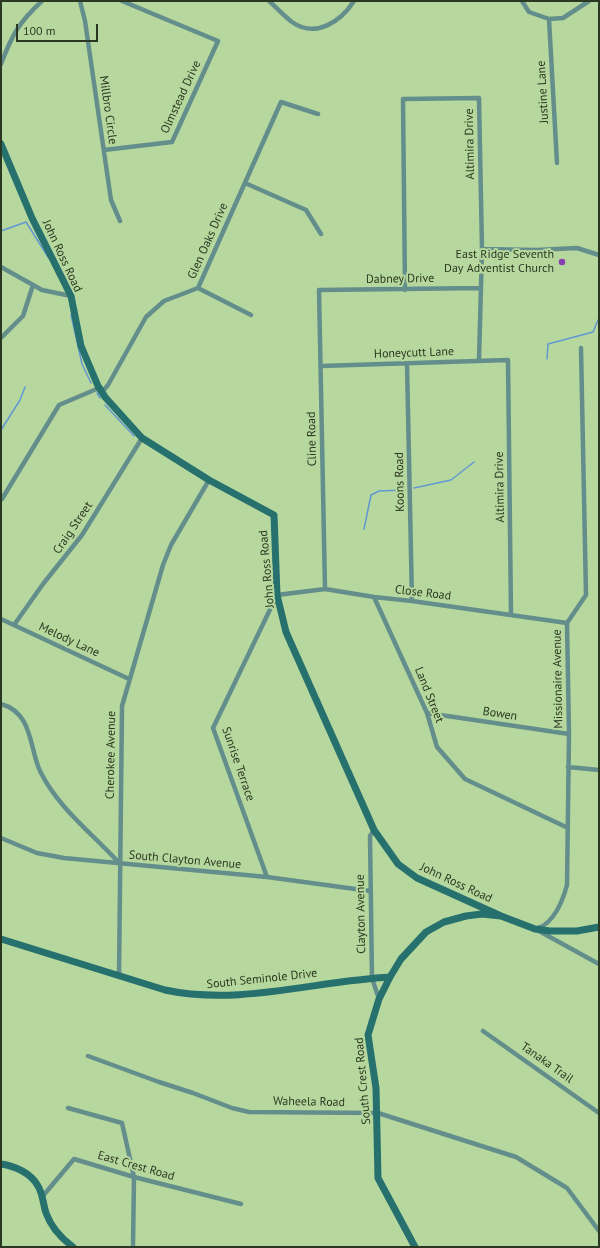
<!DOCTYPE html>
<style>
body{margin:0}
#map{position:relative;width:600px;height:1248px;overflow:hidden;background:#b6d89e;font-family:"PT Sans",sans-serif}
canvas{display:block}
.frame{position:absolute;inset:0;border:2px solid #2b3821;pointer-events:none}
.scale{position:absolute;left:16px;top:24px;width:82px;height:18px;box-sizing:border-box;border:2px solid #2b3821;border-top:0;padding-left:5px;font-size:12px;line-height:14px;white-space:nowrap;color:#2b3821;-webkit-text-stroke:3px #b6d89e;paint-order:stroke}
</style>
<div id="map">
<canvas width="600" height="1248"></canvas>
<div class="frame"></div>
<div class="scale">100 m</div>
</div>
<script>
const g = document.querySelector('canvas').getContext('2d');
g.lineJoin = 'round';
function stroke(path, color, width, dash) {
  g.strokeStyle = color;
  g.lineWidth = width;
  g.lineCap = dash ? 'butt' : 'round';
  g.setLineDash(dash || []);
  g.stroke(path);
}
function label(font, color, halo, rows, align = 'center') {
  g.font = font + ' "PT Sans",sans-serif';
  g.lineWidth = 4;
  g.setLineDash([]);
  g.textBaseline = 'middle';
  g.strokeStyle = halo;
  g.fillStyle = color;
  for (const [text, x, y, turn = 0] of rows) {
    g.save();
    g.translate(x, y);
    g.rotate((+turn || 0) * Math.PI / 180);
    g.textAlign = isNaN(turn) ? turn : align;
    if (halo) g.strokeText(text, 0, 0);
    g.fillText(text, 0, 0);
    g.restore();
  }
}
const stream = new Path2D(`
 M1,231L26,222L48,257
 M71,315L82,364L91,383
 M547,359L548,344L593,332L599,318
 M97,393L100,398
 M105,405L134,436
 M1,430L20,400L25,387
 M414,488L451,480L474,462
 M364,529L371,495L379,491L405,490`);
const street = new Path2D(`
 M80,1L85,21L111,200L120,221
 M269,1C277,8 284,16 292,22C316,39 341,21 354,1
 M522,1L529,12L549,19L563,18L589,1
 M549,19L557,163
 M1,64C12,35 19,22 42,1
 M104,150L172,142L218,41L122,1
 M245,183L306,210L321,234
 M482,249L536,250L577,248L599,255
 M1,267L42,290L71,296
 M198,288L251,315
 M405,290L403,99L479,98L482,249L479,360
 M1,338L23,316L33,285
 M407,364L412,601
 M321,366L508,360L511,614
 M102,392L108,385L146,317L164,301L198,288L281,102L318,114
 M2,499L59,405L99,388
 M325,589L319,290L481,288
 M374,597L427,713L437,747L465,779L568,828
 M1,619L129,679
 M14,625L43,584L82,535L142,438
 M1,704C33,713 29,747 40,771C58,808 93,834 120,864
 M427,713L569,734
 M568,767L599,770
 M374,830L370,836L372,978L379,999
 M1,838L37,853L64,858L267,877L370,891
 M267,877L213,728L277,595L325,589L374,597L412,601L567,623
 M538,928C554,923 563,900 567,885L569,734L567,623L586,595L581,348
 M539,931L599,964
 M119,976L122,706L163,565L171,545L209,480
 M483,1031L599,1113
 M88,1056L159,1082L193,1093L232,1108L249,1112L378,1113L516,1157L567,1188L599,1231
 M68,1108L122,1123L134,1177L133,1247
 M42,1197L74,1159L134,1177L241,1204`);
const secondary = new Path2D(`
 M1,144L32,218L71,296L81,346L98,386L105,397L142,438L209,480L274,515L277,595L286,632L374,830L398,864L417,878L501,916
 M1,939L165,990C239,1006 315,981 390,977
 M1,1164C15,1166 31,1173 38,1186C43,1194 43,1204 46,1213C51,1227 61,1238 73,1247
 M415,1247L378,1178L376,1088L368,1035L379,999L390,977L401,959L426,932L444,922L466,916L482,914L501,916L535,929L550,931H577L599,927`);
const markers = [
 [562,262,4,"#8b3fb1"]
];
const streetNames = [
 ["Justine Lane",543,92,-93],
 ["Olmstead Drive",181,97,-65],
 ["Millbro Circle",108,110,82],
 ["Altimira Drive",470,144,-91],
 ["Glen Oaks Drive",208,241,-66],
 ["John Ross Road",62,256,65],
 ["Dabney Drive",400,279,-1],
 ["Honeycutt Lane",414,353,-2],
 ["Cline Road",312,439,-91],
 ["Koons Road",400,482,-91],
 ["Altimira Drive",500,487,-91],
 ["Craig Street",73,528,-56],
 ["John Ross Road",267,569,-95],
 ["Close Road",423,593,7],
 ["Melody Lane",69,640,25],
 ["Missionaire Avenue",558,679,-91],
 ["Land Street",429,695,68],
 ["Bowen",500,714,9],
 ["Cherokee Avenue",111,755,-89],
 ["Sunrise Terrace",238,764,71],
 ["South Clayton Avenue",185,860,5],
 ["John Ross Road",456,883,25],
 ["Clayton Avenue",361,914,-91],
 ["South Seminole Drive",262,979,-6],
 ["Tanaka Trail",547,1063,35],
 ["South Crest Road",363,1081,-95],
 ["Waheela Road",309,1102,1],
 ["East Crest Road",136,1166,16]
];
const poiNames = [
 ["East Ridge Seventh",554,255],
 ["Day Adventist Church",554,269]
];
stroke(stream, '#6397d2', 1.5);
stroke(street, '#638e8c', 4.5);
stroke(secondary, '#26706e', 7);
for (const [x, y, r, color] of markers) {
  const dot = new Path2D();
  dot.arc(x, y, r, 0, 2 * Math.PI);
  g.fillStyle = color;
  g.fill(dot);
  stroke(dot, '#b6d89e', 1.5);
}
label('12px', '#2b3821', '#b6d89e', streetNames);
label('12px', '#2b3821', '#b6d89e', poiNames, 'right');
</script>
